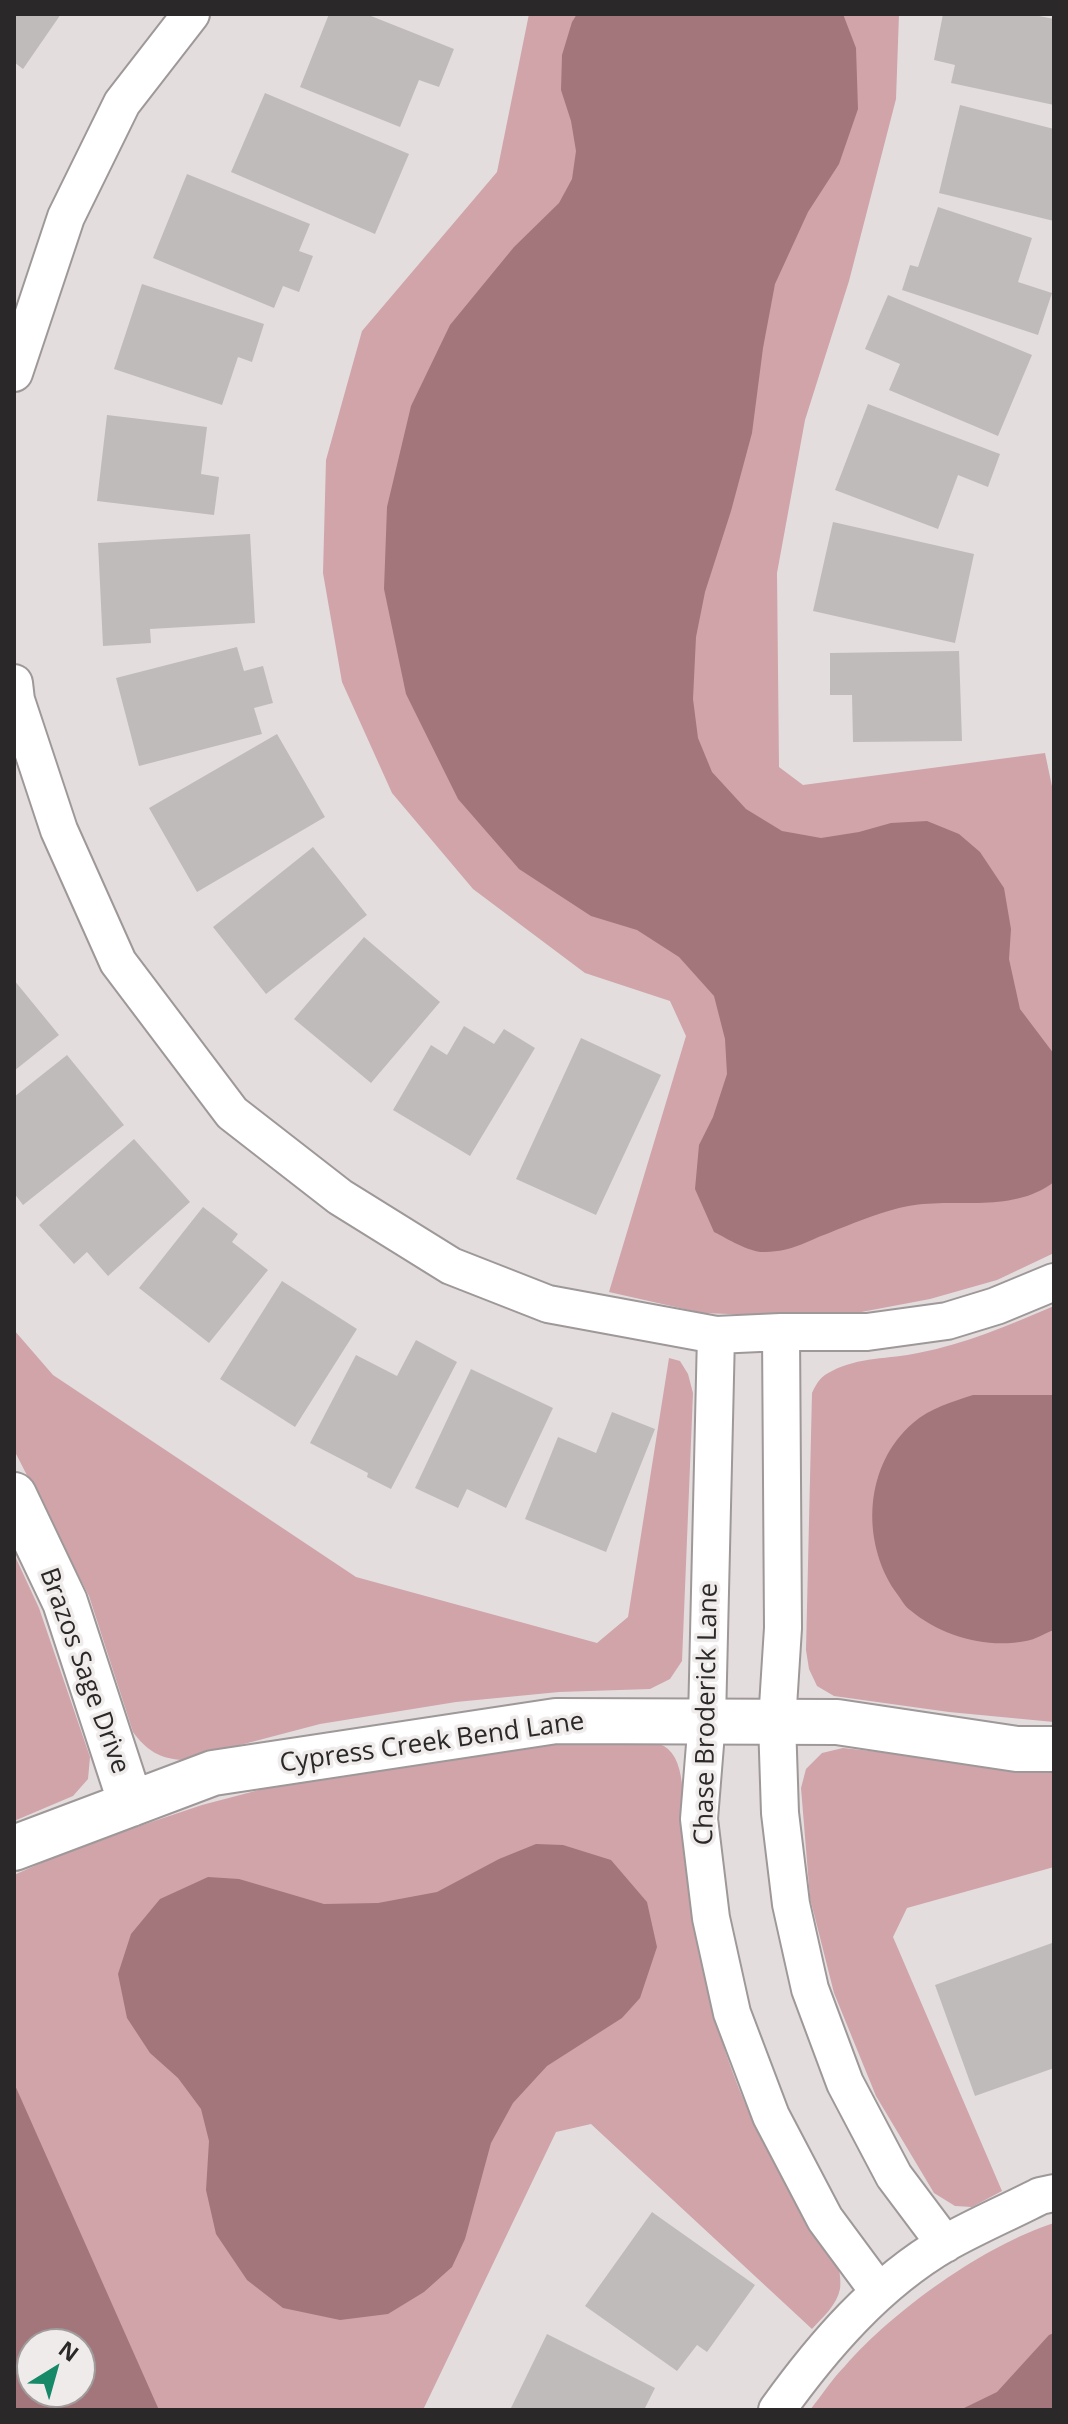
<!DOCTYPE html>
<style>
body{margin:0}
#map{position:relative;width:1068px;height:2424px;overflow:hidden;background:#e3ddde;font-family:"Open Sans",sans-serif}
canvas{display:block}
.frame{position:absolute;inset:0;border:16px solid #2a2828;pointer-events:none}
.north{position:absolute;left:16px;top:2328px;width:80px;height:80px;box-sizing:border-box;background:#f0ebeb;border:2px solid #a19d9d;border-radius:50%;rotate:37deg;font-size:22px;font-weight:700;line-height:32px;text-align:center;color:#2a2828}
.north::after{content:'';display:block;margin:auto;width:28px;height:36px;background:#168969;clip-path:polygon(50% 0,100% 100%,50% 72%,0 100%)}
</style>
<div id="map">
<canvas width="1068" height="2424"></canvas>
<div class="frame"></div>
<div class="north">N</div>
</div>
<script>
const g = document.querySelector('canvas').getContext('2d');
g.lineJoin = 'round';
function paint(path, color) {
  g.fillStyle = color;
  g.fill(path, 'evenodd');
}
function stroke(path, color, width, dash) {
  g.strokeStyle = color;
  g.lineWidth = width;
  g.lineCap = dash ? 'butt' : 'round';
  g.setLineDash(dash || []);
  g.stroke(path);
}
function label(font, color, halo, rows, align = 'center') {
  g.font = font + ' "Open Sans",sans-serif';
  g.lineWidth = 7;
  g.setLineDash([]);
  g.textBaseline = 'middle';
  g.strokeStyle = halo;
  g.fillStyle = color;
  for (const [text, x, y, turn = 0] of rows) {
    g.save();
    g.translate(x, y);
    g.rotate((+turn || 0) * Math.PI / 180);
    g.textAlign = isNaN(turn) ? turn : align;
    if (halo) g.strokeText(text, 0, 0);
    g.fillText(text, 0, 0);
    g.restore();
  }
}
const green = new Path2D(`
 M529,14H899L896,99L849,281L805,420L777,573L779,767L803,785L1045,753L1054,796V1253L997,1280L930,1299L856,1313L782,1316L702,1313L609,1292L686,1036L670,1001L585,973L473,889L392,793L342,682L323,573L326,460L362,331L497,172Z
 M1054,1306V1722L949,1712L834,1696L817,1686L809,1669L806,1650L812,1393C817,1382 821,1376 832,1371C858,1357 890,1359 918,1353C965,1344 1010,1325 1054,1306Z
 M14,1330L53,1375L356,1577L597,1643L628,1617L669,1358L680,1361L688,1374L693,1393L682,1661L670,1679L650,1689L559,1692L456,1702L320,1724L183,1760C160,1759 146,1750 133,1732L89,1596L14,1450Z
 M14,1554L39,1608L90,1757L88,1779L73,1796L14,1821Z
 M572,1740C595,1740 651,1734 668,1749C690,1768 681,1826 684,1855C697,1964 720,2065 774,2162C786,2183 796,2206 810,2226C818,2239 832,2251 838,2265C840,2271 841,2284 840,2289C837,2305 822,2318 812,2329L591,2124L556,2132L423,2410H14V1875L77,1847L202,1805L335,1770ZM32,2344H80V2392H32Z
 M843,1748L1054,1771V1867L907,1908L893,1937L1002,2191L972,2207L955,2206L934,2193L876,2096L834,1993L810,1898L801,1788L806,1769L822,1753Z
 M1054,2223V2410H810C822,2395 832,2379 845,2366C894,2310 983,2246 1054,2223Z`);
const water = new Path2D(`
 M577,14H843L856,48L858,109L839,164L808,212L775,284L763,348L752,433L731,511L705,592L696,637L693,699L698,738L712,772L746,809L782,831L821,838L859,832L891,823L927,821L959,834L980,852L1004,888L1011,929L1009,959L1020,1009L1054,1054V1182C1009,1216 950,1195 899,1208C875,1214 851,1224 829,1233C804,1242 794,1251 765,1252C750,1253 728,1239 714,1232L695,1189L699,1145L713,1117L727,1074L725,1039L714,996L679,957L637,930L591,916L519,869L458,799L406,694L384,589L387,507L411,406L450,325L514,247L559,203L572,179L576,151L571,121L561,90L562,55L572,22Z
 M973,1395H1054V1630C1045,1633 1035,1640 1026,1641C986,1649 941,1636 910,1610C904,1606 900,1597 895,1591C861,1541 864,1465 913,1423C930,1408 952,1402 973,1395Z
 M536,1844L563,1845L611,1860L647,1902L657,1947L640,1998L622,2018L547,2066L513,2103L491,2143L465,2239L452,2267L424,2292L388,2314L340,2320L283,2308L247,2280L216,2234L206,2190L209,2141L201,2109L178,2078L150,2053L127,2018L118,1974L131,1934L160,1899L208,1877L239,1879L324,1904L378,1903L437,1892L499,1859Z
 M14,2083L159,2410H14ZM80,2344V2392H32V2344Z
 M1054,2333V2410H960L997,2392L1049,2335Z`);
const building = new Path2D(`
 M14,14H61L23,69L14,62Z
 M329,14H366L454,49L439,87L419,80L400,127L300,87Z
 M943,14H1029L1054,19V105L951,83L955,65L934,60Z
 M265,93L409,154L375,234L231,172Z
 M960,105L1054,129V221L939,193Z
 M187,174L310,224L299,251L313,256L299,292L283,286L274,308L153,258Z
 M938,207L1032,238L1018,282L1052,293L1038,335L902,290L910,265L918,267Z
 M142,284L264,324L252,362L238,357L222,405L114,369Z
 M888,295L1032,355L998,436L889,390L900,364L865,349Z
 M868,404L1000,454L988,487L958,475L938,529L835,490Z
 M107,415L207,427L201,474L219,477L214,515L97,501Z
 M833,522L974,554L955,643L813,611Z
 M250,534L255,623L150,629L151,643L103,646L98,543Z
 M237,647L244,671L263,666L273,703L254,708L262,734L139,766L116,678Z
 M959,651L962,741L853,742L852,695H830V653Z
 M277,734L325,817L197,892L149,808Z
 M313,847L367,915L266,994L213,927Z
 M364,937L440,1002L371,1083L294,1019Z
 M14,980L59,1035L14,1071Z
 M464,1026L494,1044L504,1029L535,1048L470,1156L393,1110L431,1045L447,1055Z
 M581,1038L661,1075L596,1215L516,1179Z
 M67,1055L124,1125L23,1205L14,1193V1097Z
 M134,1139L190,1202L108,1276L87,1252L74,1264L39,1225Z
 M203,1207L238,1234L232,1242L268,1270L209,1343L139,1288Z
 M282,1281L357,1329L295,1427L220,1379Z
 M416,1340L457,1362L391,1489L367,1477L368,1473L310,1443L356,1355L397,1376Z
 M471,1369L553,1408L506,1508L467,1489L458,1508L415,1488Z
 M612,1412L655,1429L606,1552L525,1519L558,1437L596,1453Z
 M1052,1943L1054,1949V2068L975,2096L935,1985Z
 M652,2212L755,2285L707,2352L697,2345L677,2371L585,2306Z
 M547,2334L655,2388L644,2410H510Z`);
const minor = new Path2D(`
 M14,373L66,217L122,103L191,14
 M14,683L16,700L59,830L118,962L232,1113L340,1197L451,1266L548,1304L716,1335L781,1332H867L947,1321L996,1306L1054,1282
 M781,1332L783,1628L777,1722L780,1813L791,1904L810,1989L845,2083L894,2176L945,2244
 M716,1335L707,1720L699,1819L711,1918L732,2013L771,2116L825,2219L879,2292
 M777,2410C823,2346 877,2283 946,2243C976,2226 1009,2212 1040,2196L1054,2193`);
const tertiary = new Path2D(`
 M14,1495L65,1602L131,1804
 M14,1848L213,1773L556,1721L837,1722L1017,1749H1054`);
const streetNames = [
 ["Brazos Sage Drive",84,1671,70],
 ["Chase Broderick Lane",707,1714,-89],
 ["Cypress Creek Bend Lane",432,1743,-8]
];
paint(green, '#d0a4a9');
paint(water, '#a3767b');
paint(building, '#c0bbbb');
stroke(minor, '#9e9899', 40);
stroke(tertiary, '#9e9899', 48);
stroke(minor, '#fff', 36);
stroke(tertiary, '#fff', 44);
label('26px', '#2a2828', '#f0ebeb', streetNames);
</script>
